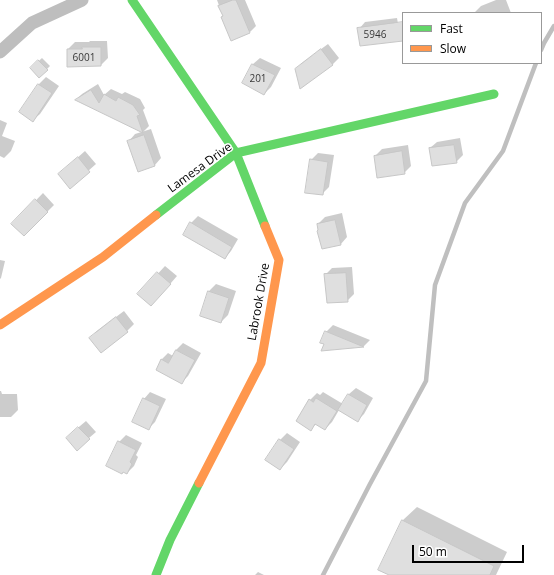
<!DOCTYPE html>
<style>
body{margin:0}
#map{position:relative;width:554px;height:575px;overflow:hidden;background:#fff;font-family:"Open Sans",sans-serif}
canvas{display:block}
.legend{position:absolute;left:402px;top:12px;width:140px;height:52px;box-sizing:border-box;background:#fff;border:1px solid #999;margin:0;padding:5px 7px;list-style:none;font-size:12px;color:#000}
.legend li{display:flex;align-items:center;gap:8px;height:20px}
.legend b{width:20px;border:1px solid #999}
.scale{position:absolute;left:412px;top:545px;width:112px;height:18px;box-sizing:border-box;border:2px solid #000;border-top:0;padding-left:5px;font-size:12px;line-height:14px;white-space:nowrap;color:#000;-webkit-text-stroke:3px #fff;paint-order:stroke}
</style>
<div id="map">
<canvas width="554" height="575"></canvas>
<ul class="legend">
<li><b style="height:5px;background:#63d668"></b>Fast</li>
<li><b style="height:5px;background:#ff974d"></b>Slow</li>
</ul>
<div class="scale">50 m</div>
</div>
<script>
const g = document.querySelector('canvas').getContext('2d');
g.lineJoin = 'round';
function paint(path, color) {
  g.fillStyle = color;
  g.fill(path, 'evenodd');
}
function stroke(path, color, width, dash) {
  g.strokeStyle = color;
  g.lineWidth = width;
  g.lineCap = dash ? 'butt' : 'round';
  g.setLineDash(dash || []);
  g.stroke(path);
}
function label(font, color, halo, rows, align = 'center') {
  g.font = font + ' "Open Sans",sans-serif';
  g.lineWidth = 3;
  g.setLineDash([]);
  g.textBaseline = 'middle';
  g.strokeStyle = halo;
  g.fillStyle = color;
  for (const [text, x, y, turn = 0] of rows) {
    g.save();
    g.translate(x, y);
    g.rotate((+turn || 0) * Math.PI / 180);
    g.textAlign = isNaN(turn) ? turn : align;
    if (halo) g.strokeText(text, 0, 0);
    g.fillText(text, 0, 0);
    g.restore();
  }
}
const shadow = new Path2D(`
 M217,0H245L256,26L250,32L222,17L223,16Z
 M496,0H506L511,13H474L481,6Z
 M397,18L400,35L359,29L365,22Z
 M90,41H107L108,58L101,65L68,49L75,42H89Z
 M328,44L339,58L333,64L301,88L296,69L302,63Z
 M42,58L50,66L40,76L31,68Z
 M260,58L281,68L271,87L264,94L244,83L253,64Z
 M46,77L59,86L40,114L33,120L20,111L39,84Z
 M98,84L104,95L111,89L122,94L125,92L140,99L145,108L143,110L149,126L143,132L77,99L82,94Z
 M0,120L7,123L2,136L15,141L11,151L4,158L0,156Z
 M151,129L161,158L155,165L129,141L135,134Z
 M460,138L463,155L456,162L430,148L437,142Z
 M408,145L411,166L404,173L375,156L382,149Z
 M85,151L96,164L70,187L59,174Z
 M318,153L334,155L329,187L322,194L311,160Z
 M43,193L54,205L24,235L13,224Z
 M342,213L347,237L341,244L318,224L325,217Z
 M198,216L238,239L231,251L225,258L191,223Z
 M0,260L5,261L1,278L0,279Z
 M165,266L177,276L158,298L139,294Z
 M352,267L354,294L347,301L325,275L332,268Z
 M216,284L236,291L228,315L221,322L201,316L209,291Z
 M124,311L134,324L127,331L91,338L97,331Z
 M333,325L370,340L364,346L323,350L325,344L326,332Z
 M183,343L201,353L188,376L182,382L161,360L168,353L173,356L176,350Z
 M356,388L373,398L364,414L357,421L339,410L332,422L325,429L316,424L311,429L310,400L317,393L320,395L323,392L343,404L349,394Z
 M0,391H1L2,394H17L18,410L11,417H0Z
 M150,392L166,399L155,422L148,429L144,399Z
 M86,421L96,432L89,438L74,431Z
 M287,433L300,442L287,462L280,469V440Z
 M126,435L142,443L136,455L138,457L134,466L127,473L119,442Z
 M417,507L507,552L496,575H391L379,569L403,520Z
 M258,572L264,575H255Z`);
const stream = new Path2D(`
 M541,50L544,43L554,26
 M323,575L370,484L426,381L435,285L465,203L503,151L536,63`);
const building = new Path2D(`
 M233,0H236L250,33L231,41L221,17L223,16L218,6Z
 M403,22V41L360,46L357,28Z
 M82,47H101V66L67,67V49H82Z
 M321,49L333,65L300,89L295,69Z
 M38,60L48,70L39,78L30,68Z
 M252,64L275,75L264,95L242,83Z
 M38,84L52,93L33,122L19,112Z
 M91,90L99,103L104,94L116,101L118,97L133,105L140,115L137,116L143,133L75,100Z
 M144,135L155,166L138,172L127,141Z
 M454,145L457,163L432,166L429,148Z
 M402,151L405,174L377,178L374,156Z
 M78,157L90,172L70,189L58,174Z
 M310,159L328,162L323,195L305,193Z
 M35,199L48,212L24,236L11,224Z
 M335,220L341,245L322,249L317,231L318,230L317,224Z
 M190,222L232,247L225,259L183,235Z
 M157,272L171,284L151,306L137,294Z
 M346,273L348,302L327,303L324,274Z
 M208,291L229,298L221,323L200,316Z
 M116,317L128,332L101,353L89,338Z
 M325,331L364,347L321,351L324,344L320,343Z
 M176,350L195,360L182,384L156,370L161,359L168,363Z
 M348,394L367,405L358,422L338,410Z
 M143,398L160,406L149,430L132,422Z
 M316,398L337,411L325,430L315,424L311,431L296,421L309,399L313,402Z
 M78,427L90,439L77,451L66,438Z
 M279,439L294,449L280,470L265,460Z
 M118,441L136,450L130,462L132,464L127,474L123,472L122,474L106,466Z
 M402,520L494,566L490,575H389L378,570Z`);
const street = new Path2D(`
 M0,52L32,23L82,0`);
const fast = new Path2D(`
 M132,0L236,153L265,226
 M156,215L236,153L494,94
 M156,575L170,540L199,483`);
const slow = new Path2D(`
 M0,325L103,257L156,215
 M199,483L261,363L279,260L265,226`);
const numberNames = [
 ["5946",375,35],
 ["6001",84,58],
 ["201",258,79]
];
const streetNames = [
 ["Lamesa Drive",200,168,-36],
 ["Labrook Drive",259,302,-80]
];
paint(shadow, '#0003');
stroke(stream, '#bfbfbf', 4.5);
paint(building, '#dfdfdf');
stroke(building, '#c7c7c7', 1);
stroke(street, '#bebebe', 13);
stroke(fast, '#63d668', 9);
stroke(slow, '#ff974d', 9);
label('10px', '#383838', null, numberNames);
label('12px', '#000', '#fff', streetNames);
</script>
